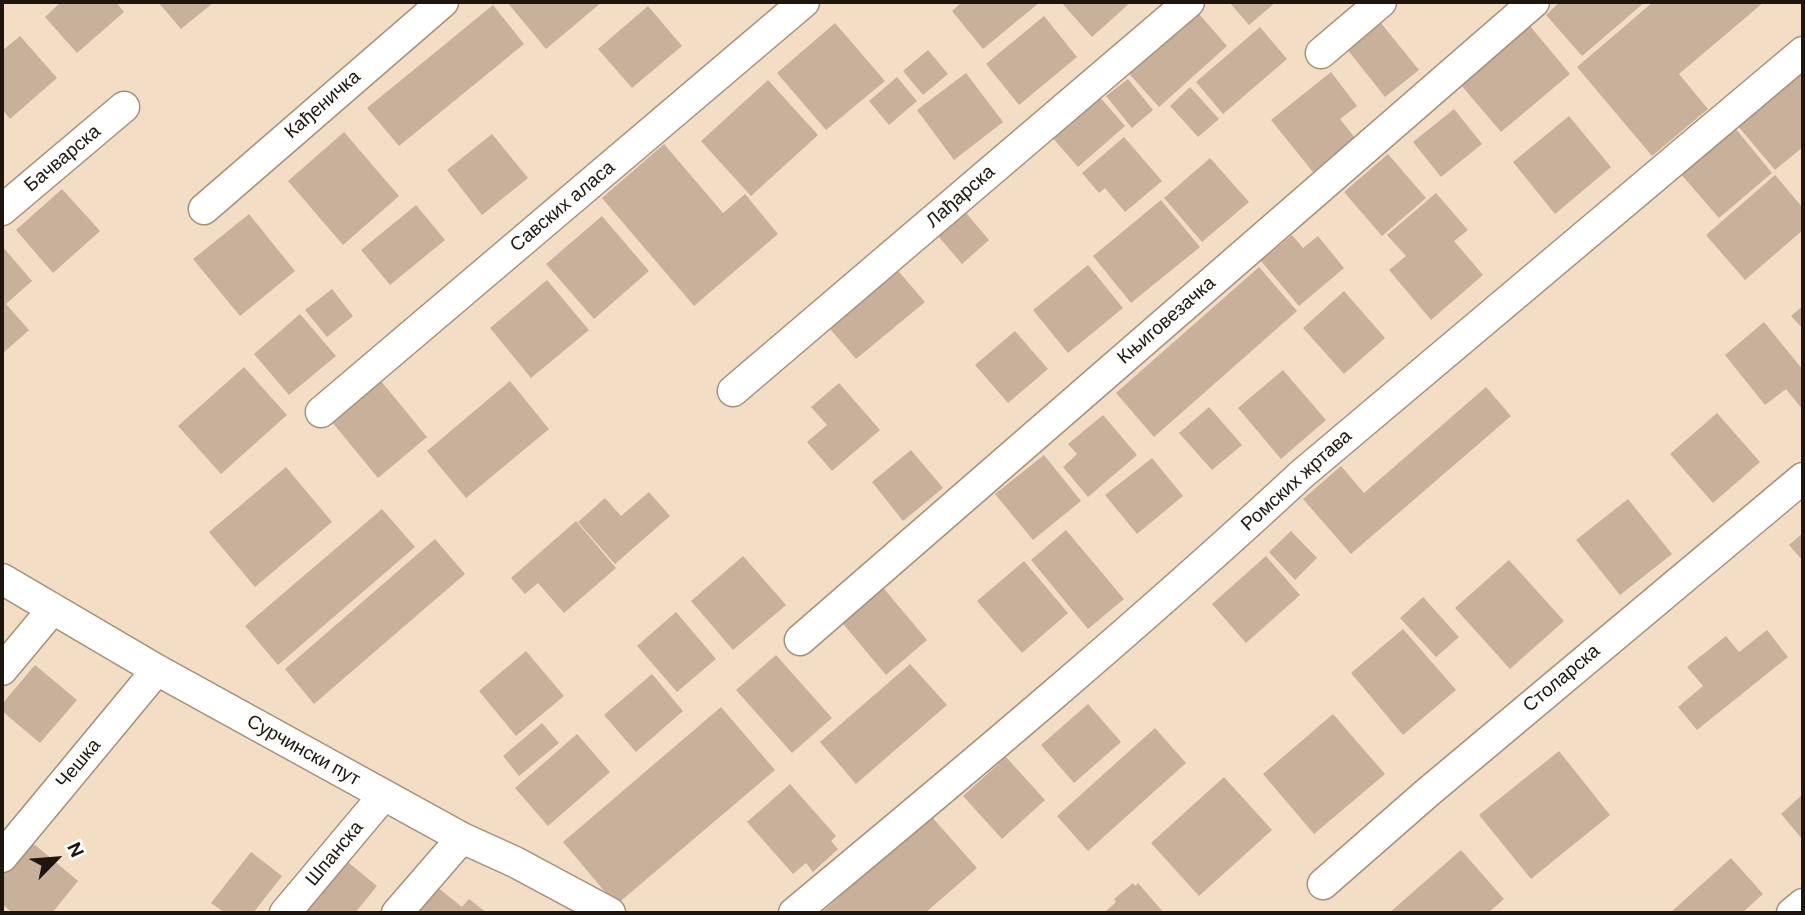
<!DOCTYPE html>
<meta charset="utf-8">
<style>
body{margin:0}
#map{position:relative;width:1805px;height:915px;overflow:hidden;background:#f4ddc5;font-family:"DM Sans",sans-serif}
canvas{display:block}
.frame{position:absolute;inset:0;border:4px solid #1e160e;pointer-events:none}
.north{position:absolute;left:21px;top:824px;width:70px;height:70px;-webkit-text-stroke:5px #fff;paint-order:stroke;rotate:65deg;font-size:19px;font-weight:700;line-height:28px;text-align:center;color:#1e160e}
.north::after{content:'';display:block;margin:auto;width:24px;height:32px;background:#1e160e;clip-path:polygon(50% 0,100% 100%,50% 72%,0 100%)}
</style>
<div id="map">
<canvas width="1805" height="915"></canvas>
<div class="frame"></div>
<div class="north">N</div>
</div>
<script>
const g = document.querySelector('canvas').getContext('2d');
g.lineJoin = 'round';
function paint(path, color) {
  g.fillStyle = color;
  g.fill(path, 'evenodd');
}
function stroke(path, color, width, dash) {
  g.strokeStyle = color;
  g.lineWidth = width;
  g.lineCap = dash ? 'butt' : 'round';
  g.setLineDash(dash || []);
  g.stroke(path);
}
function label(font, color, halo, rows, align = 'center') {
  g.font = font + ' "DM Sans",sans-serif';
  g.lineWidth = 5;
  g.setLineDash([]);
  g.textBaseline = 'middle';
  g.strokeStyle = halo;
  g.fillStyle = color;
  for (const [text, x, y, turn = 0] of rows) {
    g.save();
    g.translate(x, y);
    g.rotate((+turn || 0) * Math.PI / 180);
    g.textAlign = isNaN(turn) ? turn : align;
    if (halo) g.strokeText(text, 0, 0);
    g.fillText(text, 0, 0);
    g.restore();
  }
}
const building = new Path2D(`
 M61,2H116L124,12L77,53L45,17Z
 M158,2H214L181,29Z
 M507,2H602L546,49Z
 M962,2H1040L983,49L952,11Z
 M1061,2H1131L1092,37Z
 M1229,2H1276L1249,25Z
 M1560,2H1645L1582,56L1546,15Z
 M1653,2H1764L1679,74L1708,109L1652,156L1577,67Z
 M493,5L524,44L399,146L367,108Z
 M648,6L682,46L632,88L598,49Z
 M1193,7L1227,46L1159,107L1124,68Z
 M1044,16L1077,57L1019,105L986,64Z
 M1376,17L1419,70L1385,97L1343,44Z
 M835,23L885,81L826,130L777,73Z
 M1530,26L1570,74L1501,132L1461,85Z
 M1260,27L1287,59L1223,114L1196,82Z
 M20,36L57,78L10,119L2,109V51Z
 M928,50L948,74L923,95L903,71Z
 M1803,69V147L1775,170L1737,125Z
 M1331,72L1357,106L1340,119L1355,138L1313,172L1271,120Z
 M966,73L1003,122L954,160L917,110Z
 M897,77L917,101L889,125L869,101Z
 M1128,79L1153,110L1132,128L1106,96Z
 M768,80L818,135L751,196L701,141Z
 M1190,87L1219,119L1198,137L1170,106Z
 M1098,95L1125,126L1078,167L1051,136Z
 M1454,109L1482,144L1441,177L1413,142Z
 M1569,116L1611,167L1555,214L1513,162Z
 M1735,128L1772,173L1719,218L1680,173Z
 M344,132L399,196L343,245L288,181Z
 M492,134L528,178L482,215L447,170Z
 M1124,137L1162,181L1125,212L1105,188L1099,193L1082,173Z
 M664,144L723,213L745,194L778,234L694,306L602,198Z
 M1388,154L1426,198L1382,236L1344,192Z
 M1210,158L1249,202L1202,242L1164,198Z
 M1775,175L1803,208V230L1745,280L1706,235Z
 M62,189L100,231L53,273L16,230Z
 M1436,193L1468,230L1454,241L1483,275L1431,320L1389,270L1406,256L1387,235Z
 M1161,200L1200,247L1131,303L1093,256Z
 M416,205L445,240L390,285L361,250Z
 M961,207L989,240L962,264L933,230Z
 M249,214L295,271L240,316L193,259Z
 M602,216L649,271L594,319L546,264Z
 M1292,235L1303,248L1318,236L1344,268L1299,306L1261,261Z
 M2,246L32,281L6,304L29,330L2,354Z
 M893,265L925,302L856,359L825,323Z
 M1088,265L1123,308L1068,353L1033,310Z
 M1259,267L1297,311L1154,437L1116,393Z
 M547,280L589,330L531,378L490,328Z
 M332,289L353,316L327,337L305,310Z
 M1344,291L1385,338L1344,374L1303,328Z
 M1803,306V329L1791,316Z
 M300,314L336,356L289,395L254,354Z
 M1764,322L1803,370V410L1786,389L1765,405L1725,355Z
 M1015,331L1048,369L1008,403L975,365Z
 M244,367L287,415L221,474L178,426Z
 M1283,370L1326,420L1281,459L1238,408Z
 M381,381L427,437L378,478L332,422Z
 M510,381L549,429L466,498L427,451Z
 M839,383L880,430L832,471L807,442L827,425L811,407Z
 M1486,387L1511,416L1351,554L1303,499L1341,466L1364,493Z
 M1209,407L1242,445L1212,470L1179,433Z
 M1717,413L1760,462L1713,503L1670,454Z
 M1103,415L1137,455L1088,497L1063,467L1077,454L1068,444Z
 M911,450L943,488L903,521L872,482Z
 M1044,455L1081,501L1033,540L995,494Z
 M1152,458L1183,496L1137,534L1105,495Z
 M286,467L332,522L255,587L209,532Z
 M649,492L670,516L615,564L578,522L605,498L621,516Z
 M1628,499L1672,554L1620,595L1576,540Z
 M382,509L415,547L278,665L245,626Z
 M576,521L616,568L564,613L538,583L525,594L511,578Z
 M1066,530L1124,599L1088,629L1031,560Z
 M1291,531L1317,558L1295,580L1269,552Z
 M1803,533V561L1789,545Z
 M435,539L465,574L314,704L285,669Z
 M743,556L786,605L733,650L691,601Z
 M1266,556L1300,595L1246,643L1212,604Z
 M1509,560L1564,621L1510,669L1455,608Z
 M1024,561L1068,613L1022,653L977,601Z
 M880,584L927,640L886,675L839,619Z
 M1423,597L1459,637L1436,657L1400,618Z
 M676,612L716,659L677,692L637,646Z
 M1403,629L1456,690L1403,735L1351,673Z
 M1767,630L1788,657L1697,730L1678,707L1703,686L1687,667L1726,636L1739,652Z
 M526,651L564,696L516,736L479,691Z
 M776,655L832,718L792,753L736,690Z
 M910,664L947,705L856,784L820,742Z
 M35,665L77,700L40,743L2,711V704Z
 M652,674L683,711L636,752L604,715Z
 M1088,704L1121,742L1074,783L1041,745Z
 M721,707L775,770L616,905L563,842Z
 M1333,714L1385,774L1314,834L1263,774Z
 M542,723L559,743L519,776L503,756Z
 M1155,728L1186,763L1088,851L1057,816Z
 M577,734L610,772L548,826L515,788Z
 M1559,751L1610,815L1531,879L1479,815Z
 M1006,757L1045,800L1002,839L963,796Z
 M1224,777L1272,830L1199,896L1151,843Z
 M790,784L836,836L831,841L838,849L813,872L806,863L793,874L747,822Z
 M1803,794V840L1781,814Z
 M931,816L977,868L925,913H821Z
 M28,839L78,881L52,913H13L2,904V872Z
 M1461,850L1504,899L1488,913H1389Z
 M251,852L282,876L253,913H225L211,903Z
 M1731,858L1763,894L1742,913H1670Z
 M344,859L377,886L355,913H300Z
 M1133,883L1135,886L1138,883L1164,913H1104L1116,902L1114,899Z
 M437,887L462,907L469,899L487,913H416Z`);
const street = new Path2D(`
 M1321,53L1381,2
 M204,209L443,2
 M2,210L124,107
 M733,391L1189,2
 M321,412L804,2
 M2,579L157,670L462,838L515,862L610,913
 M800,640L1534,2
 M2,670L52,610
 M2,857L157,670
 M1323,884L1427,793L1803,478
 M285,913L384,795
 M397,913L462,838
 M794,913C966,770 1138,626 1302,474L1803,52
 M1792,913L1803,904`);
const streetNames = [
 ["Кађеничка",323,105,-41],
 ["Бачварска",63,159,-40],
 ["Лађарска",961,197,-41],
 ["Савских аласа",563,207,-40],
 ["Књиговезачка",1167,321,-41],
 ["Ромских жртава",1297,481,-42],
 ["Столарска",1562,679,-40],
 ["Сурчински пут",303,751,29],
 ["Чешка",79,764,-50],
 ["Шпанска",335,854,-50]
];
paint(building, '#c8b09a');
stroke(street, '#a5907a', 33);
stroke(street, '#fff', 30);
label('19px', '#1e160e', '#fff', streetNames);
</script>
